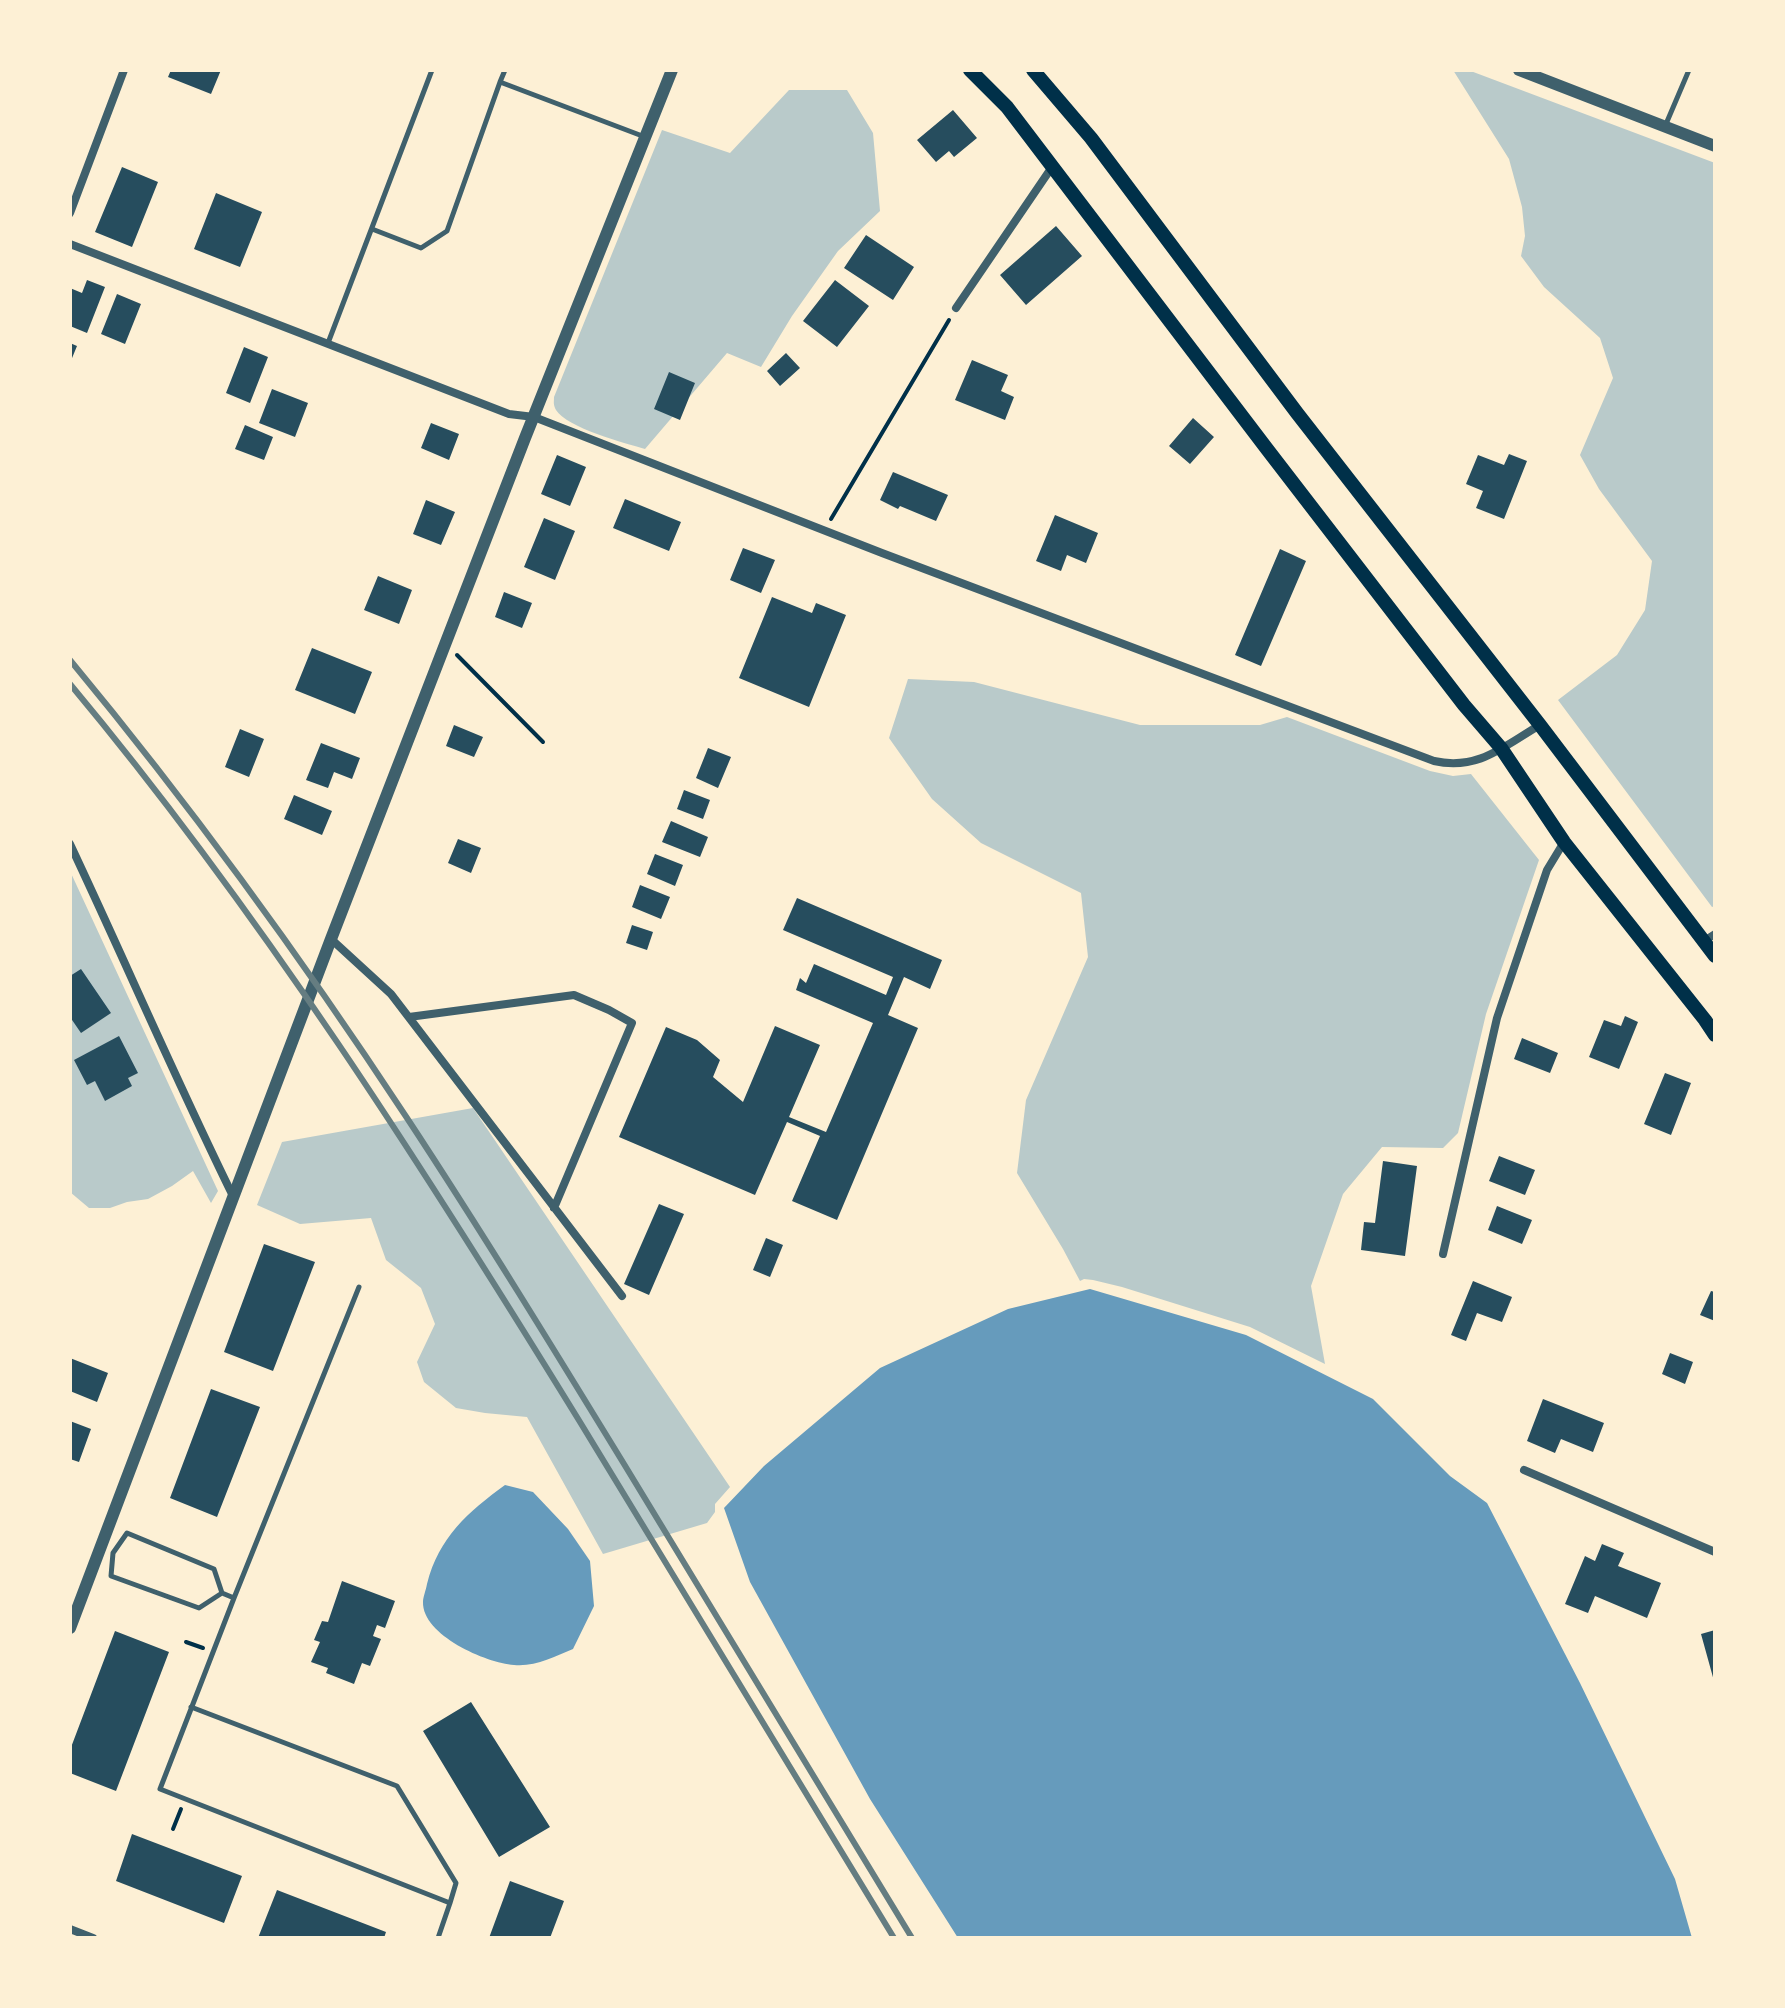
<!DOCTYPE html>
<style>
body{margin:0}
#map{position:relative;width:1785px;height:2008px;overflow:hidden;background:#fdf0d5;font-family:Poppins,sans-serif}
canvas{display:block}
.frame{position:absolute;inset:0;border:72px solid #fdf0d5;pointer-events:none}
</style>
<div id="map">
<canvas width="1785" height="2008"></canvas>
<div class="frame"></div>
</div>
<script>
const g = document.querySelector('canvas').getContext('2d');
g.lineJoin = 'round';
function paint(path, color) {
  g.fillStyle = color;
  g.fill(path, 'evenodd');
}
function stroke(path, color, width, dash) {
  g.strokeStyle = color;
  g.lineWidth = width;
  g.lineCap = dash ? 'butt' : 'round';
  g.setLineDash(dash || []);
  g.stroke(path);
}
const green = new Path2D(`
 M1453,70H1468L1715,163V906L1712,907L1558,700L1617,655L1645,610L1652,561L1599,489L1580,455L1613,378L1600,338L1544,287L1521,256L1525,236L1522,207L1509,159Z
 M789,90H847L873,133L880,211L838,251L792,316L761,367L727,353L645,449C625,443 567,428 556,410C553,404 554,403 554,397L662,130L730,153Z
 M908,679L974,682L1140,725H1260L1287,717L1430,771L1453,776L1471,774L1539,860L1486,1014L1458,1133L1443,1148L1382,1147L1343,1194L1311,1286L1325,1364L1250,1327L1122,1287L1093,1280L1084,1279L1080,1281L1063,1249L1017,1173L1026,1100L1088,957L1081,893L981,843L932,799L889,738Z
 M70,871L218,1191L211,1203L193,1171L172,1186L148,1199L127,1202L110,1208H89L70,1192Z
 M473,1108L730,1487L715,1504V1512L707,1523L603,1554L527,1417L485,1413L456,1408L424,1382L417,1362L435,1324L421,1288L386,1260L371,1218L300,1224L257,1205L282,1142Z`);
const water = new Path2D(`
 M1090,1289L1246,1335L1373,1399L1450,1476L1487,1503L1580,1683L1675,1879L1692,1938H958L870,1799L750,1582L724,1508L764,1466L880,1368L1008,1309Z
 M505,1485L533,1492L568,1529L590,1561L594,1606L573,1649C554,1657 535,1667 514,1665C486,1663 422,1635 423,1602C423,1597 426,1590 427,1584C439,1537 468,1512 505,1485Z`);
const building = new Path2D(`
 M171,70H221L211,94L168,77Z
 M953,110L977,138L954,157L949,151L936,162L917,140Z
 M122,167L158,182L132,247L95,232Z
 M216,193L262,212L240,267L194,249Z
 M1056,226L1082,256L1026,305L1000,275Z
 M866,235L914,267L893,300L844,268Z
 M87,280L105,287L87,333L70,326V288L82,293Z
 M835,280L869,306L837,347L803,321Z
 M117,294L141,304L125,344L101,334Z
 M70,343L77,346L70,363Z
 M244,347L268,357L250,403L226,393Z
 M786,353L800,368L780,386L767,371Z
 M972,360L1008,375L1001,391L1014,397L1005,420L955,400Z
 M669,372L695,383L680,420L654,409Z
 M272,389L308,403L295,437L259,423Z
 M1193,418L1214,437L1190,464L1169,446Z
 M431,423L459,434L449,460L421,448Z
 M245,425L273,437L264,460L235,449Z
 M1509,454L1527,461L1504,519L1476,508L1483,491L1466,484L1478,455L1504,465Z
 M557,455L586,467L570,506L541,494Z
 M893,472L948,495L936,521L900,506L898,509L880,500Z
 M625,499L681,522L669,551L613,528Z
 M426,500L455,512L441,545L413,534Z
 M1055,515L1098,533L1086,563L1067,555L1061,571L1036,561Z
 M544,518L575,531L555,580L524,567Z
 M743,548L775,560L761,593L730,580Z
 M1280,549L1306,561L1261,666L1235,655Z
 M378,576L412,590L399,624L364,610Z
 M504,592L532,603L522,628L495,617Z
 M772,597L812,613L816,603L846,615L809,707L739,678Z
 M312,648L372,672L355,714L295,690Z
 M454,725L483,737L474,757L446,746Z
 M240,729L264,739L249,777L225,767Z
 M321,743L360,758L352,779L334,772L328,788L306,780Z
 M708,748L731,757L718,788L696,778Z
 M684,790L710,800L703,819L677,809Z
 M294,795L332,811L322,835L284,819Z
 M671,821L708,837L700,857L662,842Z
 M458,839L481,848L471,873L448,863Z
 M655,854L683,865L675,886L647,874Z
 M640,885L670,897L661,919L632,907Z
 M797,898L942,960L930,989L904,977L888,1015L918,1028L837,1220L792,1201L820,1136L787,1122L755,1195L619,1137L666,1027L697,1040L720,1060L713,1077L743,1102L775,1026L820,1045L789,1117L826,1132L873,1023L796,990L800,978L806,983L814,964L886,995L893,977L783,930Z
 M632,925L653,932L647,950L626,943Z
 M81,969L111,1013L81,1033L70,1017V976Z
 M1625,1016L1638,1022L1619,1069L1589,1057L1604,1020L1621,1026Z
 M119,1036L138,1073L128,1078L132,1086L105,1101L95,1081L87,1085L74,1060Z
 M1522,1038L1558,1053L1550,1073L1514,1059Z
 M1665,1073L1691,1083L1671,1135L1644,1124Z
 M1499,1156L1535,1170L1525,1195L1489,1181Z
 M1383,1161L1417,1166L1405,1256L1361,1250L1364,1222L1375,1223Z
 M659,1204L684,1214L649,1295L624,1284Z
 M1497,1206L1532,1220L1522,1244L1488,1230Z
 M766,1238L783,1245L770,1277L753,1270Z
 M264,1244L315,1262L273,1371L224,1352Z
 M1473,1281L1512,1297L1502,1322L1477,1313L1466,1341L1451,1335Z
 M1711,1291L1715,1292V1321L1700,1315Z
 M1670,1353L1693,1362L1685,1384L1662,1374Z
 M70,1358L108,1373L97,1402L70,1391Z
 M211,1389L260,1407L217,1517L170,1498Z
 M1543,1399L1604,1423L1593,1452L1561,1439L1555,1453L1527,1441Z
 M70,1421L91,1429L79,1462L70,1459Z
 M1602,1544L1624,1553L1618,1566L1661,1583L1647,1618L1595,1596L1588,1613L1565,1604L1585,1556L1595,1561Z
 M342,1581L395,1601L385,1628L377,1625L373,1636L381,1639L370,1666L362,1663L354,1684L326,1673L328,1668L311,1662L320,1642L314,1640L322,1621L328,1622Z
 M1715,1630V1681H1714L1701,1634Z
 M115,1631L169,1652L116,1791L70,1773V1750Z
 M471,1702L550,1827L499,1857L423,1731Z
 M132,1834L242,1876L224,1923L116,1881Z
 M510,1881L564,1901L550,1938H489Z
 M277,1890L386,1932L384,1938H258Z`);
const path = new Path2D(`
 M831,519L949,320
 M457,655L543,742
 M186,1642L203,1648
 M173,1829L181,1809`);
const service = new Path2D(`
 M505,70L500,82L645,137
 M1666,124L1689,70
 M372,229L421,248L447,231L500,82
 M328,343L432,70
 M127,1533L214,1569L222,1593L199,1608L111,1576L113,1553Z
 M222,1593L234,1598L359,1287
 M234,1598L160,1789L450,1903L438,1938
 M191,1707L397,1786L456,1883L450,1903`);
const minor = new Path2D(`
 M70,213L124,70
 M70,244L509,414L534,417L882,553L1434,761C1478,771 1504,746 1540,725
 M956,308L1052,167
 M70,844C125,961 176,1080 233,1196
 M331,939L391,994L622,1296
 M1704,941L1715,934
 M409,1017L574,995L609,1010L632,1023L554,1208
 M1443,1254L1497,1018L1547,870L1564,842
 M1524,1470L1715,1552
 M70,1929L93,1938`);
const tertiary = new Path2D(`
 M1519,70L1715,146
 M70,1628L331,939L525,438L672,70`);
const secondary = new Path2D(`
 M970,70L1007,107L1267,449L1464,705L1501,748L1564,842L1705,1020L1715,1035
 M1033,70L1091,138L1297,413L1540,725L1715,956`);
const rail = new Path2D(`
 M70,660C191,806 303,960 407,1118C482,1232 553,1348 624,1464C720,1622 816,1780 912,1938
 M70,684C262,914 423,1167 580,1422C685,1594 789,1766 894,1938`);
paint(green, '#b9caca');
paint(water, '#669bbc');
paint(building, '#264d5e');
stroke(path, '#003049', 4);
stroke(service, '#3f606c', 5);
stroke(minor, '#3f606c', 8);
stroke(tertiary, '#3f606c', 12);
stroke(secondary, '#003049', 14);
stroke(rail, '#657d81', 6);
</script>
